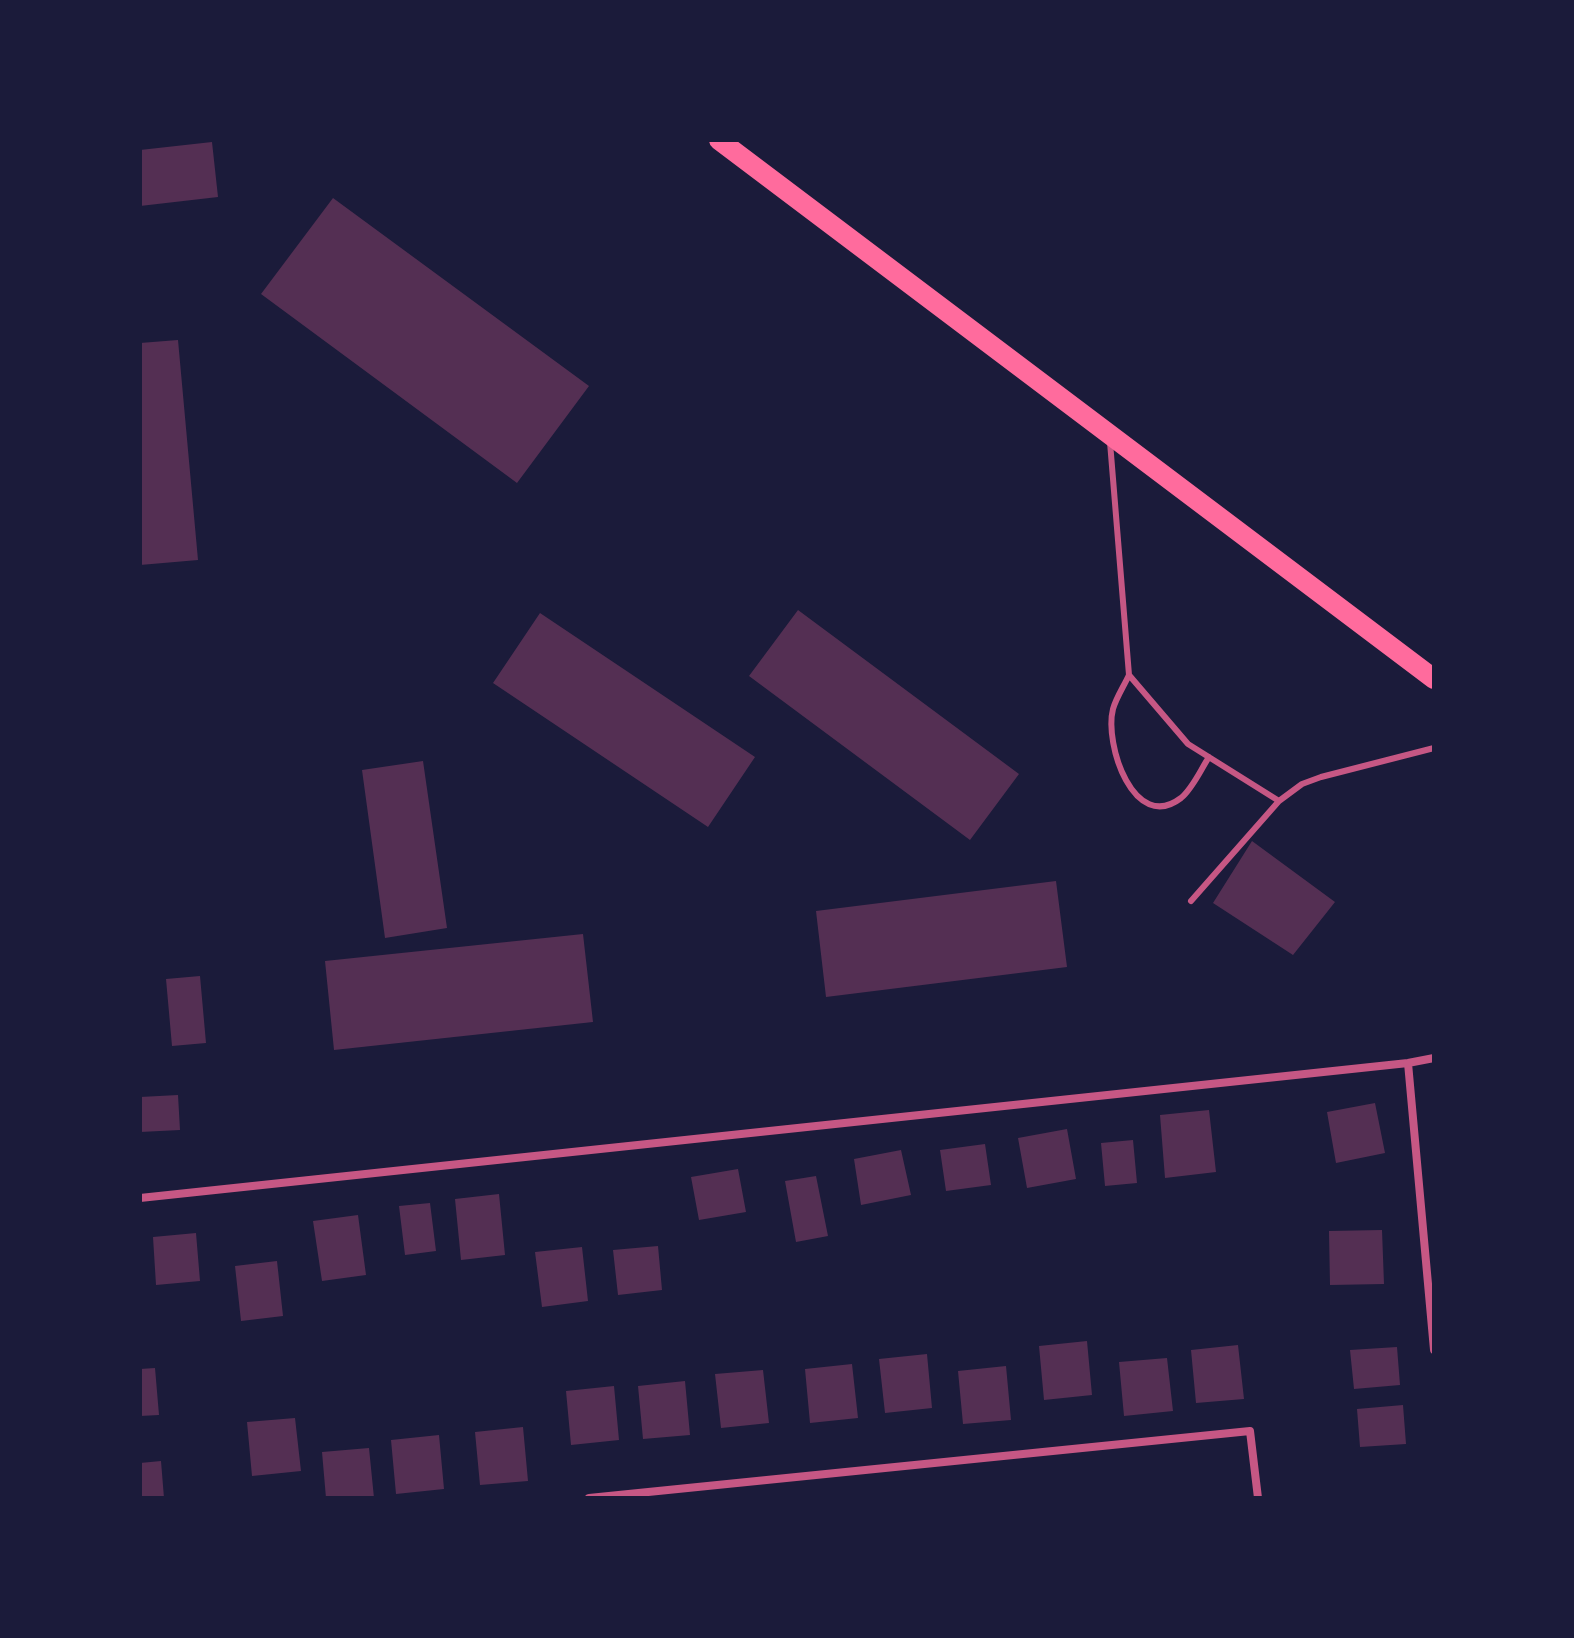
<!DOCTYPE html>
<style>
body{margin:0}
#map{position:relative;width:1574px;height:1638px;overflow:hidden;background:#1b1b3a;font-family:"PT Sans",sans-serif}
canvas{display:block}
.frame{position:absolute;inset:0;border:142px solid #1b1b3a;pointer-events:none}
</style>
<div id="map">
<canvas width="1574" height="1638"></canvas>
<div class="frame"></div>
</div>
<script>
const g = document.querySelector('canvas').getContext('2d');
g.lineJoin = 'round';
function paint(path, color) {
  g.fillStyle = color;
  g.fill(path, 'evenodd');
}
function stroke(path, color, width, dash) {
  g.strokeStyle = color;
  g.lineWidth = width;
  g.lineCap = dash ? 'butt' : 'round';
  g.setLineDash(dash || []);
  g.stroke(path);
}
const building = new Path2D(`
 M212,142L218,197L140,206V150Z
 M333,198L589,386L517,483L261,294Z
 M178,340L198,560L140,565V343Z
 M798,610L1019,774L970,840L749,676Z
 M540,613L755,757L708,827L493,683Z
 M423,761L447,928L385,938L362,770Z
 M1252,841L1335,902L1293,955L1213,903Z
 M1056,881L1067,967L826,997L816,911Z
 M583,934L593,1022L334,1050L325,961Z
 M200,976L206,1043L172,1046L166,979Z
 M178,1095L180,1130L140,1132V1097Z
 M1375,1103L1385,1153L1336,1163L1327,1112Z
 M1209,1110L1216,1172L1165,1178L1160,1115Z
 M1067,1129L1076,1179L1027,1188L1018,1138Z
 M1133,1140L1137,1183L1105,1186L1101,1143Z
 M985,1144L991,1185L946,1191L940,1150Z
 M901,1150L911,1195L861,1205L854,1159Z
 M738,1169L746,1212L699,1220L691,1177Z
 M816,1176L828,1236L796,1242L785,1181Z
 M499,1194L505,1255L461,1260L455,1199Z
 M430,1203L436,1251L405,1255L399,1206Z
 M358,1215L366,1275L322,1281L313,1221Z
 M1382,1230L1384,1284L1330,1285L1329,1231Z
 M196,1233L200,1281L156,1285L153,1237Z
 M658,1246L662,1290L618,1295L613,1250Z
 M582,1247L588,1301L542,1307L535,1252Z
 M277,1261L283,1316L241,1321L235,1266Z
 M1087,1341L1092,1395L1044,1400L1039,1346Z
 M1238,1345L1244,1399L1196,1403L1191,1350Z
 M1397,1347L1400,1385L1354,1389L1350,1350Z
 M927,1354L932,1408L885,1413L879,1359Z
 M1167,1358L1173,1411L1124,1416L1119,1362Z
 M852,1364L858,1418L810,1423L805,1369Z
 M1006,1366L1011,1420L963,1424L958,1371Z
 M155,1368L159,1415L140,1416V1369Z
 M763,1370L769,1423L721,1428L715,1374Z
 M685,1381L690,1435L643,1439L638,1386Z
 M614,1386L619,1440L571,1445L566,1391Z
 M1403,1405L1406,1444L1360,1447L1357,1409Z
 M295,1418L301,1471L252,1476L247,1422Z
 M523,1427L528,1481L480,1485L475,1432Z
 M439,1435L444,1489L396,1494L391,1440Z
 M369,1448L374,1498H326L322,1452Z
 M161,1461L164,1498H140V1463Z`);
const service = new Path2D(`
 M1110,442L1129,675L1188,744L1279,801
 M1129,675C1124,686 1116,698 1113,709C1104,744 1134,834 1181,798C1193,788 1201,769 1209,757
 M1191,901L1279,801L1302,784L1321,777L1434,748`);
const minor = new Path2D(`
 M1408,1063L1434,1350
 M140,1198L1408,1063L1434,1058
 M589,1498L1250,1431L1258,1498`);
const primary = new Path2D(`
 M719,140L1434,679`);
paint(building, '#542f53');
stroke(service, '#c65784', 6);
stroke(minor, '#c65784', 8);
stroke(primary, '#ff6b9d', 20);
</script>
